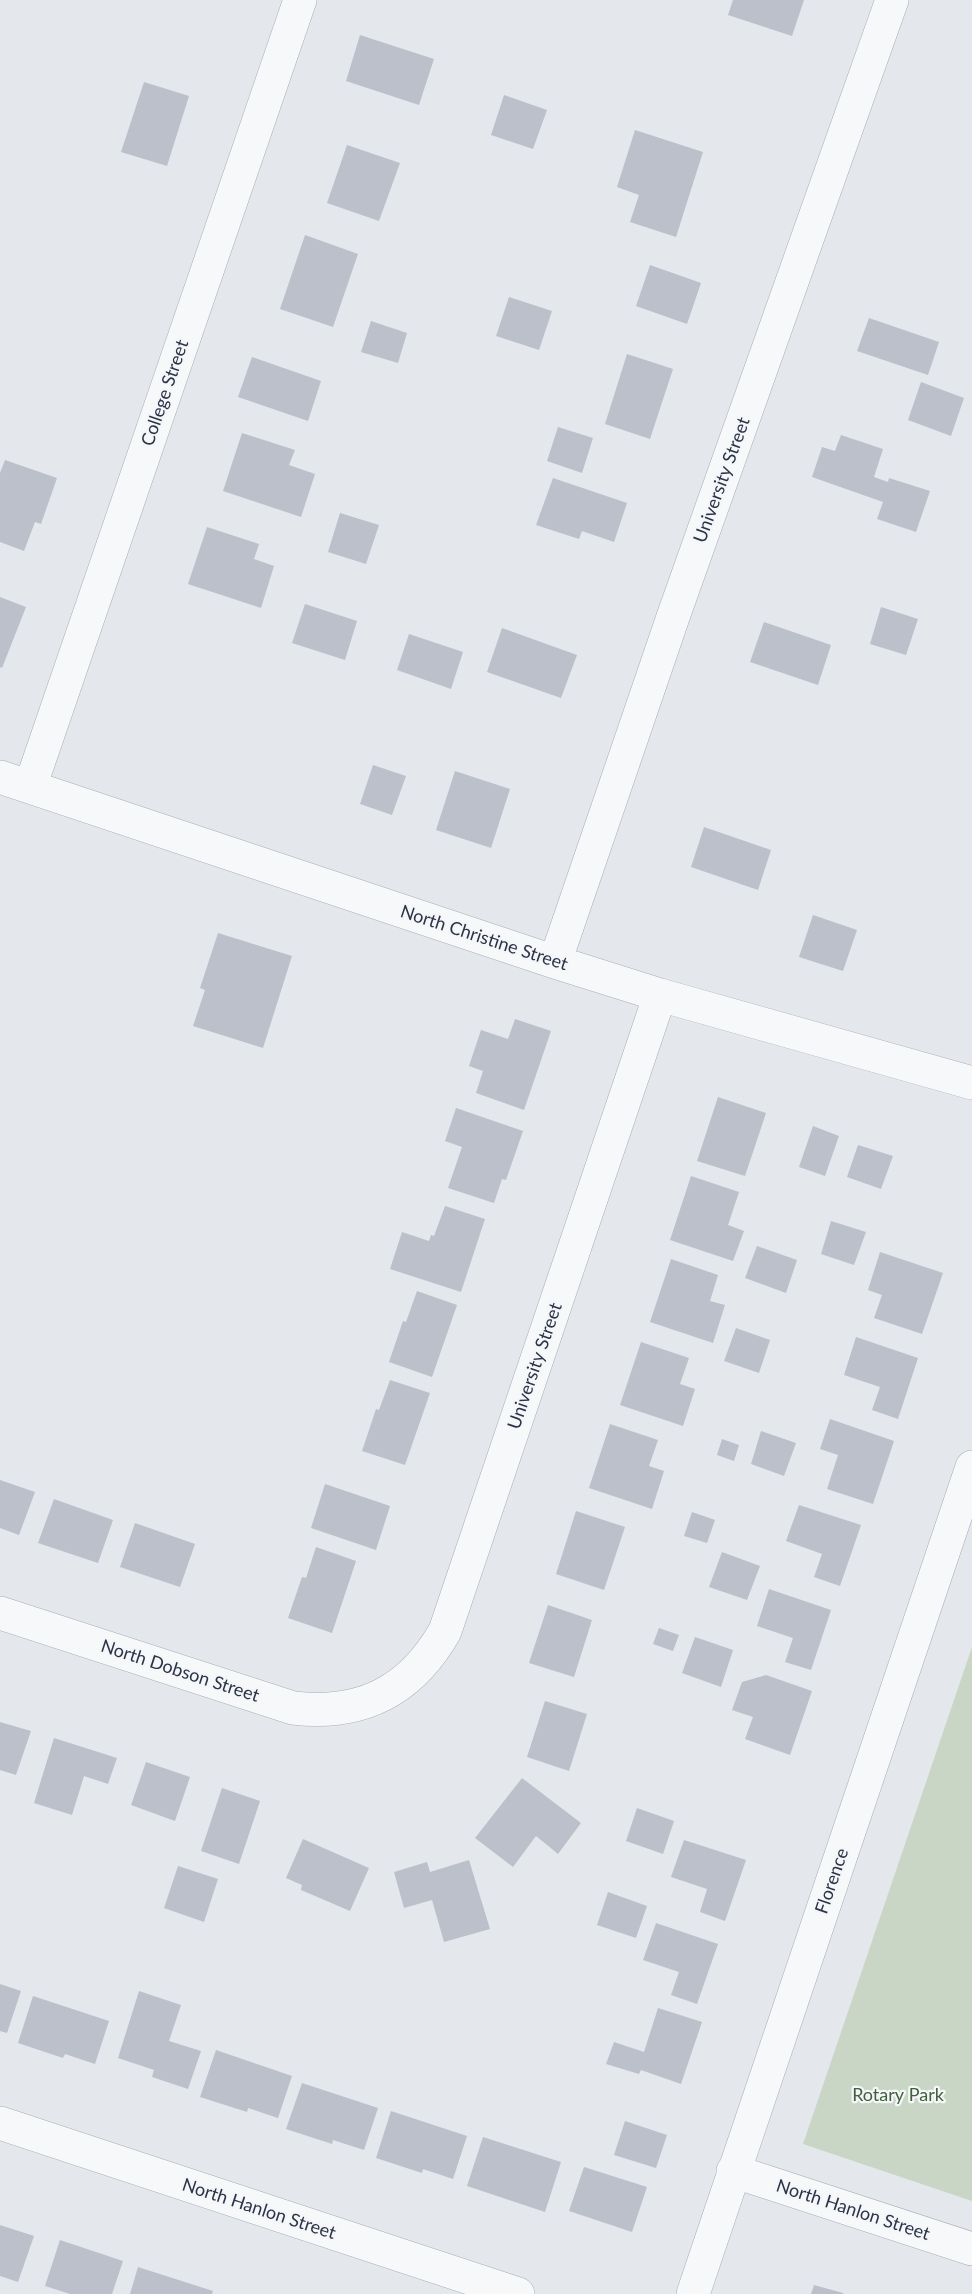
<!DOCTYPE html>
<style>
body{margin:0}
canvas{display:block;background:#e4e7ec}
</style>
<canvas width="972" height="2294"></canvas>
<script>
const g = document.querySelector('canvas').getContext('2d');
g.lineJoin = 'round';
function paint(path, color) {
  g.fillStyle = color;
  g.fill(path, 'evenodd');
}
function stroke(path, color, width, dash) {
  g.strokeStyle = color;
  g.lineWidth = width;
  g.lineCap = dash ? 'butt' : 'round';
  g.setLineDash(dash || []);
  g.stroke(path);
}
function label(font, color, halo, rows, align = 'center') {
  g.font = font + ' Lato,sans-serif';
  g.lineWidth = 4.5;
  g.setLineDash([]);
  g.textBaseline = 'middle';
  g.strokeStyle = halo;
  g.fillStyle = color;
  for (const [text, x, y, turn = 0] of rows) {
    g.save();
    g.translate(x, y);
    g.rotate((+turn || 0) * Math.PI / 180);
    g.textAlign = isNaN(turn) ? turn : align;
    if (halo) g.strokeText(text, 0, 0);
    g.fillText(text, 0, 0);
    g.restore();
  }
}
const green = new Path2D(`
 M972,1647V2201L803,2144Z`);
const building = new Path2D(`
 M733,0H804L792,36L728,15Z
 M360,35L434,59L419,105L346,81Z
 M144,82L189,96L167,166L121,152Z
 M504,95L547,110L533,149L491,135Z
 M635,130L703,152L676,237L630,222L639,195L617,187Z
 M347,145L400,163L379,221L327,203Z
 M305,235L358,254L333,327L280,309Z
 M650,265L701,283L687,324L636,306Z
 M509,297L552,311L539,350L496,336Z
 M869,318L939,342L928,375L857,351Z
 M371,321L407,333L398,363L361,352Z
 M627,354L673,369L650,439L605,424Z
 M252,357L321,381L308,421L238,397Z
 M921,382L964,398L951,436L908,420Z
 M558,427L593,438L582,473L547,461Z
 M242,433L295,450L289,465L315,474L301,517L223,491Z
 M841,435L883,449L874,477L888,482L889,478L930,491L916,532L877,519L883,502L812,477L822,447L835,451Z
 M5,460L57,478L41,524L35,522L24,551L0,542V473Z
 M553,478L627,503L614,542L582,531L579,539L536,525Z
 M340,513L379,525L366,564L328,552Z
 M207,527L259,544L254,559L274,566L261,608L188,584Z
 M0,597L26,607L2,668L0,667Z
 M305,604L357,621L345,660L292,643Z
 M881,607L918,619L906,655L870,644Z
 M764,622L831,645L818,685L750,662Z
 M502,628L577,655L561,698L487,672Z
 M409,634L463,652L451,689L397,670Z
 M373,765L406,776L392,815L360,804Z
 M455,771L510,789L491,848L436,830Z
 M704,827L771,850L758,890L691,867Z
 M813,915L857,930L843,971L799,957Z
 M218,933L292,956L263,1048L193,1026L205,990L200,988Z
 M515,1019L551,1031L524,1110L476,1093L483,1071L469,1066L481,1030L508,1039Z
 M718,1097L766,1113L745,1176L697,1161Z
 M456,1108L523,1131L506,1180L502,1179L494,1203L448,1188L462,1147L445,1141Z
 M813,1126L839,1136L825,1176L799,1167Z
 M858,1145L893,1156L881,1189L847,1177Z
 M691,1176L739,1192L728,1225L744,1231L733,1261L670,1240Z
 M445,1206L485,1219L461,1292L390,1269L402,1232L429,1241L431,1235L434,1236Z
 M831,1221L866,1232L854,1265L821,1254Z
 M757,1246L797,1260L786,1293L745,1278Z
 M880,1252L943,1273L922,1334L874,1318L882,1295L868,1290Z
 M671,1259L718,1275L710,1301L725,1305L713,1343L650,1322Z
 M417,1291L457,1305L432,1377L389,1362L403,1321L406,1322Z
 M736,1328L770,1340L759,1373L724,1361Z
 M856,1337L918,1358L898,1419L872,1410L880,1387L844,1375Z
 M641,1342L689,1358L680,1384L695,1389L683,1426L620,1405Z
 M390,1380L430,1393L405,1465L362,1451L376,1409L379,1410Z
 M830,1419L894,1441L873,1504L827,1489L838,1455L820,1449Z
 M610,1424L658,1440L649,1466L664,1471L652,1509L589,1488Z
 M761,1431L796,1443L784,1476L751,1464Z
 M722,1439L739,1445L734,1461L717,1455Z
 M0,1480L35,1492L19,1535L0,1528Z
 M325,1484L390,1506L376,1550L311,1528Z
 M54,1499L113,1520L98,1563L38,1543Z
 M799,1505L861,1525L840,1586L814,1577L822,1554L786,1541Z
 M576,1511L625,1527L604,1590L556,1574Z
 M692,1512L715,1520L707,1543L684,1536Z
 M135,1523L195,1544L180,1587L120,1567Z
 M316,1547L356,1561L332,1633L288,1618L302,1577L306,1578Z
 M722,1552L760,1566L747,1600L709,1587Z
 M769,1589L831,1610L811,1670L785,1662L793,1638L757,1626Z
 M548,1605L592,1620L574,1677L529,1663Z
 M659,1628L679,1635L673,1651L653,1644Z
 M695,1637L733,1650L721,1687L682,1673Z
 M766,1675L812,1691L790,1755L745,1739L753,1717L732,1710L742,1682Z
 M545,1701L587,1714L569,1771L527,1757Z
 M0,1722L31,1731L16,1775L0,1770Z
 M54,1738L117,1758L108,1784L84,1776L72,1815L34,1803Z
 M146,1762L190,1777L175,1821L131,1805Z
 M522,1778L581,1823L558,1854L536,1836L513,1867L475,1838Z
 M222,1788L260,1801L239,1864L201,1851Z
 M637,1808L674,1821L663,1854L626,1841Z
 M303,1839L369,1868L350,1911L301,1890L302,1885L286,1878Z
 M684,1840L746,1860L725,1921L700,1912L707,1889L671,1877Z
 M469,1860L490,1929L444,1942L432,1900L404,1908L394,1872L427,1862L430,1872Z
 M178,1866L218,1879L204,1922L164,1908Z
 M608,1892L647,1906L636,1938L597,1925Z
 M656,1923L718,1944L697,2004L671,1995L679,1972L643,1960Z
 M0,1984L21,1991L7,2033L0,2031Z
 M139,1991L181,2005L169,2041L201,2051L188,2089L152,2077L154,2070L118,2058Z
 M33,1996L109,2021L95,2064L65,2054L63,2058L18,2043Z
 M658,2008L702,2022L681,2084L641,2070L639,2074L606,2064L614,2042L644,2052Z
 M216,2050L292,2076L278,2118L248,2108L247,2112L200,2097Z
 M302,2083L378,2108L364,2150L333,2140L332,2144L286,2129Z
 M391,2111L467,2136L453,2179L423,2169L422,2173L376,2158Z
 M625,2121L667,2135L656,2168L614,2155Z
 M483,2137L561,2162L545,2212L467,2186Z
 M584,2167L647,2187L632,2232L569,2211Z
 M0,2225L34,2236L18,2282L0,2276Z
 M60,2240L123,2261L112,2294H70L45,2286Z
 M138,2267L213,2291L212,2294H130Z
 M814,2285L843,2293V2294H811Z`);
const minor = new Path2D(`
 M0,777L555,962L660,995L972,1083
 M30,787L300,0
 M555,962L673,617L892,0
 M0,1613L293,1708C362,1716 411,1691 445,1631L660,995
 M0,2123L518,2294
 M733,2171L972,2249
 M693,2294L972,1467`);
const streetNames = [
 ["College Street",165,393,-71],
 ["University Street",722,480,-70],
 ["North Christine Street",484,938,18],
 ["University Street",535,1366,-71],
 ["North Dobson Street",180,1671,18],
 ["Florence",832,1881,-71],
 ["North Hanlon Street",259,2209,18],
 ["North Hanlon Street",853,2210,18]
];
const parkNames = [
 ["Rotary Park",898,2095]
];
paint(green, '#c9d6c5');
paint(building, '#bbc0ca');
stroke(minor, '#a9aeb7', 34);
stroke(minor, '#f7f8fa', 33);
label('18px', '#2b3445', '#f4f6f9', streetNames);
label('18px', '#3f6138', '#f4f6f9', parkNames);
</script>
